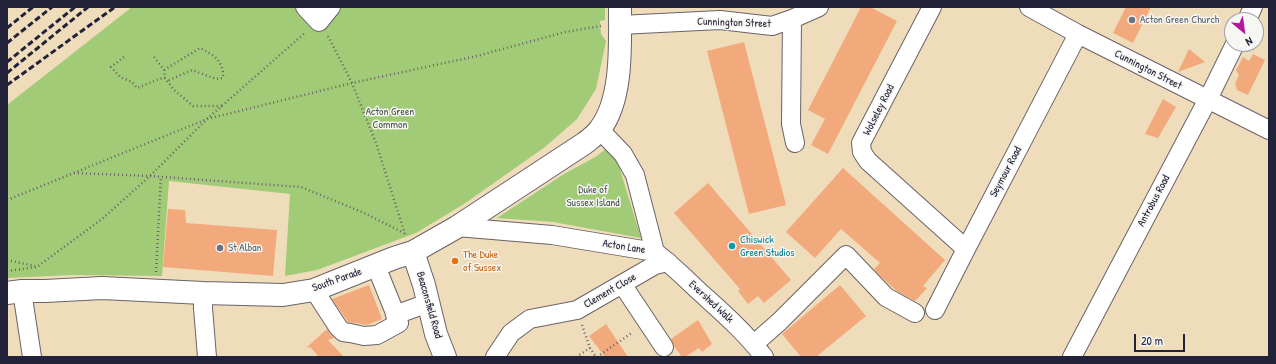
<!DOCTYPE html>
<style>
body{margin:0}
#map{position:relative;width:1276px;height:364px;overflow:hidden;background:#efdcba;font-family:"Patrick Hand",sans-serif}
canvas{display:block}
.frame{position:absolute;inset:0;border:8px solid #22223b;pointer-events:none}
.north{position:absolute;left:1224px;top:12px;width:40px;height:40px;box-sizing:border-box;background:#f6f6f2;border:1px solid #a1a1a9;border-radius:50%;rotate:151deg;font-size:11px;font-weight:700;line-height:16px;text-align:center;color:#22223b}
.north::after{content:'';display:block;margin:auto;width:14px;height:18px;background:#b5179e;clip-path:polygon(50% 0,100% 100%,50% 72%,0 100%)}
.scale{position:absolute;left:1134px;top:334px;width:51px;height:18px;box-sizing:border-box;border:2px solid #22223b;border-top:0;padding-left:5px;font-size:12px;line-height:14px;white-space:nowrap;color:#22223b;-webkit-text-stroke:3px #f6f6f2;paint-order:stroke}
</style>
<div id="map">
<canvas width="1276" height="364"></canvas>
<div class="frame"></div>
<div class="north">N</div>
<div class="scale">20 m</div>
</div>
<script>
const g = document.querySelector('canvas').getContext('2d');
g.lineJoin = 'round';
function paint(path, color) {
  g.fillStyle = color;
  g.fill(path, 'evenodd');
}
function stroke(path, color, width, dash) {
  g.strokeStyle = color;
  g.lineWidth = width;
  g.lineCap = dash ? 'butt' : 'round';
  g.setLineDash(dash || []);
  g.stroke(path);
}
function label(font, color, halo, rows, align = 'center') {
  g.font = font + ' "Patrick Hand",sans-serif';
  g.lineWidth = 3;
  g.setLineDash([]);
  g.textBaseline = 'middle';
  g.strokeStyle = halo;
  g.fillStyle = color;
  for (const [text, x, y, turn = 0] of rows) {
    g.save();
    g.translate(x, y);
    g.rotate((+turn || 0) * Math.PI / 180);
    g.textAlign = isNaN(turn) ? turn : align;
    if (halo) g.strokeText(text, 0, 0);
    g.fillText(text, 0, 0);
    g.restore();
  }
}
const green = new Path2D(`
 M132,7H296L319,32L339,7H605V20L600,21L601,34L606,41L596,89L577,119L545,147L464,204L416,233L317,270L285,276L290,194L169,181L162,276L73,275L7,278V105Z
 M608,147L617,160L641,238L553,222L497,218L564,174L597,156Z`);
const building = new Path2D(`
 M861,7H870L897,21L828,154L811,145L825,119L808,110Z
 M1126,7H1151L1133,43L1113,33Z
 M744,42L786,205L749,214L707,51Z
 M1189,49L1205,62L1178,72Z
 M1253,54L1265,60L1248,95L1237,90L1235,84L1239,75L1236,70L1243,57L1249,61Z
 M1163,99L1176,107L1158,138L1145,134Z
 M843,168L945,260L923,286L927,288L915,301L898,292L879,275L874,269L880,263L841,229L815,258L786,232Z
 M708,183L791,280L764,303L758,296L748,304L738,291L740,289L674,213Z
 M168,209L185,210L186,223L277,230L273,276L163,267Z
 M369,285L382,319L367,325L348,322L332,299Z
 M840,285L866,316L816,357H801L782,334Z
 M698,320L712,344L702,352L699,348L685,357H682L674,346L671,339Z
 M606,324L628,357H605L589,336Z
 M327,329L334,338L328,340L344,357H319L310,347L306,348Z`);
const path = new Path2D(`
 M328,36L352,83L376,143L405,234
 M124,57L111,67L120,77L132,82L137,88L159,79L165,78
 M154,57L164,70L165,78L174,90L193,106H222
 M164,70L200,48C214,55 224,61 223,78L216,79L192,70L167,81
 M74,173L150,176L301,187L362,212L404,233
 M7,200L207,119L352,83L477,56L565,32L601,26
 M7,260L35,266
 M7,271L37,267L102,219L150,176L207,119L306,32
 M156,272L161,176
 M582,325L590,348L596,357
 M576,357L590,348
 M597,357L633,332`);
const minor = new Path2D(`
 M305,7L319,22L331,7
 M932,7L861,143L862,152L868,161L966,249
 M1029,7L1078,34L1269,130
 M792,19L791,124L795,143
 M1247,20L1253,7
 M620,25L720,20L772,26L792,19L819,7
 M600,130L623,154L635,175L655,252
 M457,227L552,235L655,252C671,264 686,279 701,293C723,313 746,333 764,357
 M622,284L664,347
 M314,290L338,327L343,332L350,333L364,336L377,335L399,323L376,266
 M22,291L32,357
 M203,293V308L207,357
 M935,310L966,249L1078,34
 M395,315L428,303
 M754,344L779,322L846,255L886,297L915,313
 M495,357L511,333L530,319L577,310L655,265L668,262
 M1072,357L1208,99L1235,44`);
const major = new Path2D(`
 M413,252L424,285L436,334L445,357
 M7,293L22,291H45L102,288L203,293L283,295L314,290L394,258L413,252L457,227L585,143C590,139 596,135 600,129C623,99 620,44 620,7`);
const rail = new Path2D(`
 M7,28L33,7
 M7,43L52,7
 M7,62L75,7
 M7,73L88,7
 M7,85L115,7`);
const markers = [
 [1132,20,4,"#6b7280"],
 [732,246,4,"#0f9aa8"],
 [220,248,4,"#6b7280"],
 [455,261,4,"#e8710a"]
];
const worshipNames = [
 ["Acton Green Church",1140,20],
 ["St Alban",228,248]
];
const streetNames = [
 ["Cunnington Street",734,23,2],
 ["Cunnington Street",1148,70,27],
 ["Wolseley Road",879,110,-63],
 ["Seymour Road",1006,172,-62],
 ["Antrobus Road",1154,201,-62],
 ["Acton Lane",624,247,9],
 ["South Parade",337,280,-20],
 ["Clement Close",610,291,-30],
 ["Evershed Walk",711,302,43],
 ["Beaconsfield Road",429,305,74]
];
const parkNames = [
 ["Acton Green",390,112],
 ["Common",390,125],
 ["Duke of",593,190],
 ["Sussex Island",593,203]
];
const cultureNames = [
 ["Chiswick",740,240],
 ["Green Studios",740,253]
];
const foodNames = [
 ["The Duke",463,255],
 ["of Sussex",463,268]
];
paint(green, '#a1cb76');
paint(building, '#f2a97c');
stroke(minor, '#6a6367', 20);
stroke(major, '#6a6367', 24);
stroke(path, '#6a6367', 2.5, [1, 3]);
stroke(minor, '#fff', 18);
stroke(major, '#fff', 22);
stroke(rail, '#22223b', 3, [6, 3]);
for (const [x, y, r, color] of markers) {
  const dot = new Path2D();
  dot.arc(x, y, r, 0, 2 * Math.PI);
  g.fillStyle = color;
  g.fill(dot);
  stroke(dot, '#f6f6f2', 1.5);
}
label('11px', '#5b616d', '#f6f6f2', worshipNames, 'left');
label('11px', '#22223b', '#f6f6f2', streetNames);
label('11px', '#48554d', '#f6f6f2', parkNames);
label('11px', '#0d838f', '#f6f6f2', cultureNames, 'left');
label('11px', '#c56008', '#f6f6f2', foodNames, 'left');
</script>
